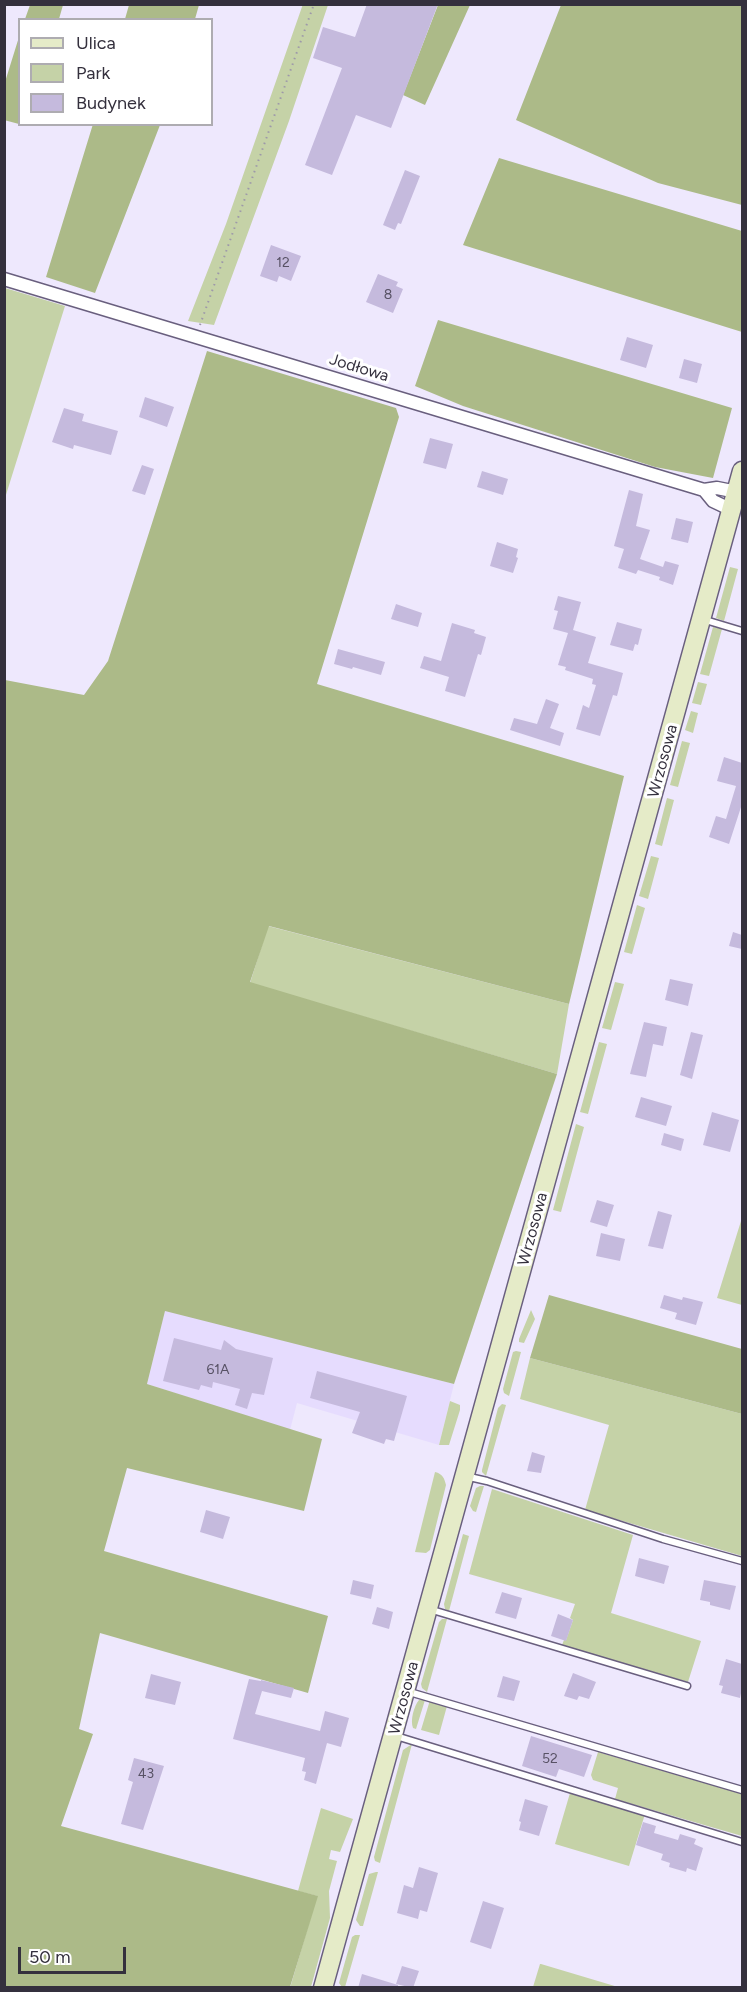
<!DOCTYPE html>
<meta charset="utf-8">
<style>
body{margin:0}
#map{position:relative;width:747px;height:1992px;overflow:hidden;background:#eee8fd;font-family:Figtree,sans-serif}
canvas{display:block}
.frame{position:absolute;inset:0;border:6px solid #34303d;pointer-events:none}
.legend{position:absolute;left:18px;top:18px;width:195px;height:108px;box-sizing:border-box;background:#fff;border:2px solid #aeacb1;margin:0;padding:8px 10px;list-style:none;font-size:18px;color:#34303d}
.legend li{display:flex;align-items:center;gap:12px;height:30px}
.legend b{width:30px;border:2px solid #aeacb1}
.scale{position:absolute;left:18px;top:1947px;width:108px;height:27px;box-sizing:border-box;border:3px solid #34303d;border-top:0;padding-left:8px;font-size:18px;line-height:21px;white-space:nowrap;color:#34303d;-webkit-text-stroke:4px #fff;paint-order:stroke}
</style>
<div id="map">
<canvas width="747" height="1992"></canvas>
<div class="frame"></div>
<ul class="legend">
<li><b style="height:8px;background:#e5ebc8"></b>Ulica</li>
<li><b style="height:16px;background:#c5d2a7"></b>Park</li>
<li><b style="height:16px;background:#c5badd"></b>Budynek</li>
</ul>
<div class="scale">50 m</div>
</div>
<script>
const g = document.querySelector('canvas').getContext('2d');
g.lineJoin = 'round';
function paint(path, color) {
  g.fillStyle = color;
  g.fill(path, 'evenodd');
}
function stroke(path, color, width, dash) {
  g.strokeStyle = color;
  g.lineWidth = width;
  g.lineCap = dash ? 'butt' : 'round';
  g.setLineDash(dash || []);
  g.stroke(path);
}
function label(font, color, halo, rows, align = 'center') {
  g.font = font + ' Figtree,sans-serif';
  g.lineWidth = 6;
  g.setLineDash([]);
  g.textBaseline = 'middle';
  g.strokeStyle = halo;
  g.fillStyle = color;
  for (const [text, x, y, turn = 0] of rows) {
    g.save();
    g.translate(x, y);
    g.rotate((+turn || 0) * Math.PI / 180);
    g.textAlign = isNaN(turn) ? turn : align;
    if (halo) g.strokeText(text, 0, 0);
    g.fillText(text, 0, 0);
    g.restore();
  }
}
const built = new Path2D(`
 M165,1310L454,1384L439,1445L297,1403L290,1430L147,1384Z`);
const green = new Path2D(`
 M303,4L328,5L289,121L214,325L188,321L226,224Z
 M5,288L65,306L5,498L4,288Z
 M730,567L738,569L724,621L716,618Z
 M713,627L722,629L709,676L700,674Z
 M698,682L707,684L701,705L692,703Z
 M691,711L698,713L693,733L685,730Z
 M682,741L690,743L678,787L670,785Z
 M667,798L674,800L662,846L655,844Z
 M651,856L659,858L648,899L639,896Z
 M637,905L645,908L632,954L624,952Z
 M268,926L569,1004L557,1074L250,983Z
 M615,982L624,984L611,1030L602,1028Z
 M599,1042L607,1044L588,1114L580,1112Z
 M576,1124L584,1127L561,1212L553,1210Z
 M741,1221L742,1222V1305L717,1298Z
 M531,1310L535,1319L524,1343L519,1342V1339Z
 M516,1351L521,1352L509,1396L504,1393L503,1389L513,1352Z
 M530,1358L742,1414V1556L585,1510L609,1425L520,1399Z
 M450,1401L460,1405V1410L449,1445H439Z
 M502,1404L506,1405L486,1476L482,1472V1470L498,1408Z
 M435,1472C443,1474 444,1478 446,1485L430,1550L426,1553L415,1552Z
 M480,1486H484L476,1512L473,1511L470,1506L476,1488Z
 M492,1489L633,1535L611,1613L701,1641L688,1682L562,1645L564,1640H566L573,1620L570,1618L575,1604L469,1574Z
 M463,1534L469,1536L449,1611L445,1609L444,1604Z
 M442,1619H447L427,1692L422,1688L421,1684L439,1622Z
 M419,1700H425L416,1729L413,1728C410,1720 414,1706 419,1700Z
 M430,1700L447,1706L439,1735L421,1730Z
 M412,1744L380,1863L375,1861L374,1857L403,1750Z
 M598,1752L742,1794V1836L615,1799L618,1788L593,1780L591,1775Z
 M570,1793L645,1814L629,1866L555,1844Z
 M321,1808L353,1819L340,1852L331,1850L329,1859L337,1861L329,1891L330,1918L311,1987L290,1988L317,1896L298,1891Z
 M376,1872H378L363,1926H360L356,1920L369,1874Z
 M355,1935H360L345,1987H342L339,1983L352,1937Z
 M540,1964H541L618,1987H533Z`);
const forest = new Path2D(`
 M30,5V4L63,5L59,19H25Z
 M129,5V4L199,5L195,19H125Z
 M438,5H470L425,105L403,95Z
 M561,5H742V205L658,183L516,120Z
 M19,37V124L4,120L5,82Z
 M93,124L160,125L95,293L46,277Z
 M499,158L742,231V332L463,245Z
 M438,320L732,408L713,478L655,467L463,406L415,386Z
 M207,351L396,408L399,417L317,684L624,776L569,1004L269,926L250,982L557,1074L454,1384L165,1311L147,1384L322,1439L304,1511L127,1468L104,1551L328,1616L308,1693L100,1633L79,1729L93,1734L61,1826L318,1896L290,1987L5,1988V680L84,695L108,661Z
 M549,1295L742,1349V1414L530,1358Z`);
const building = new Path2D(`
 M367,4H438L391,128L356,115L332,175L305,165L342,68L313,58L323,27L355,37Z
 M405,170L420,176L401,224L398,223L395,230L383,225Z
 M271,245L301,256L291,281L279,276L277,282L260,276Z
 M378,274L398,282L396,286L403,289L393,313L366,302Z
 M627,337L653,345L646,368L620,360Z
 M684,359L702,364L697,383L679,378Z
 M145,397L174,407L167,427L139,417Z
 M64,408L84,414L82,421L118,431L111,455L74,445L73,449L52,442Z
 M430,438L453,444L446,469L423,463Z
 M142,465L154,469L145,495L132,491Z
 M482,471L508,479L503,495L477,487Z
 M629,490L643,494L636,526L650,530L640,559L663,567L665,561L679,565L673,585L659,580L660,577L638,570L636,574L618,568L624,549L614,546Z
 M676,518L693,522L688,543L671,539Z
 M497,542L518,549L516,557L518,558L513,573L490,566Z
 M558,596L581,602L573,630L596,637L588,663L623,673L617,696L613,695L600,736L576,729L583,705L589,708L596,685L592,684L593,679L565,670L566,667L558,665L568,633L553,629L558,611L554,610Z
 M396,604L422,613L418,627L391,619Z
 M617,622L642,629L638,645L635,644L633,651L610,645Z
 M452,623L475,630L474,633L486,637L481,655L478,654L465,697L445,691L449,677L420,668L424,656L441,661Z
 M338,649L385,662L381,675L353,667L352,669L334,664Z
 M546,699L559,704L550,728L564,733L560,746L510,730L514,718L537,724Z
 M724,757L742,763V804L729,844L709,837L716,816L726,819L736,786L717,781Z
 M733,932L742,935V949L729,946Z
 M670,979L693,984L688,1006L665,1000Z
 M644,1022L667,1027L663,1046L653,1044L646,1077L630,1074Z
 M691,1032L703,1035L692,1079L680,1075Z
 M641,1097L672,1106L666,1126L635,1117Z
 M712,1112L739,1120L730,1152L703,1145Z
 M664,1133L684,1139L681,1151L661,1145Z
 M597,1200L614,1205L607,1227L590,1222Z
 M658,1211L672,1215L663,1249L648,1246Z
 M601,1233L625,1239L620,1261L596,1256Z
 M664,1295L682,1300L683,1297L703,1302L696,1325L675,1319L677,1313L660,1308Z
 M174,1338L221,1350L224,1340L236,1349L273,1358L264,1395L252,1393L247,1409L235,1405L240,1389L213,1382L212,1388L201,1385L199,1390L163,1381Z
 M317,1371L407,1396L394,1441L386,1439L384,1444L352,1433L360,1412L310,1398Z
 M532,1452L545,1456L541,1473L527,1471Z
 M206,1510L230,1517L223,1539L200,1532Z
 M639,1558L669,1566L664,1584L635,1576Z
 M353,1580L374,1585L371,1599L350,1594Z
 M704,1580L736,1586L730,1610L710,1605V1602L700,1600Z
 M502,1592L522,1598L516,1619L495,1613Z
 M377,1607L393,1612L389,1629L372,1624Z
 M558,1614L573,1620L566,1641L551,1636Z
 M726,1659L742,1664V1688L740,1698L721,1693L723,1686L719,1685Z
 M573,1673L596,1682L589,1699L579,1696L577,1700L564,1696Z
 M151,1674L181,1682L175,1705L145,1698Z
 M503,1676L520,1681L514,1701L497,1697Z
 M249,1679L261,1681V1680L294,1688L291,1698L262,1691L255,1714L320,1731L325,1711L349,1718L341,1747L327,1743L316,1784L304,1780L306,1772L302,1771L305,1758L233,1739Z
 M531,1736L592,1755L584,1777L559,1769L556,1777L522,1766Z
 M134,1758L164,1766L143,1830L121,1824L133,1782L128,1780Z
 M525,1799L548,1806L539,1836L519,1830L521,1822L519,1821Z
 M643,1822L656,1826L654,1833L678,1840L680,1834L696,1839L694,1844L703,1848L696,1871L687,1868L686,1872L669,1867L670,1863L661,1860L663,1854L636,1845Z
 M419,1867L438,1873L427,1912L420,1910L418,1919L397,1913L404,1885L413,1888Z
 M483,1901L504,1908L491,1949L470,1942Z
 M402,1966L419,1971L413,1988L396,1984Z
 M362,1974L398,1985V1988H358Z`);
const path = new Path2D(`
 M200,325L314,4`);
const lane = new Path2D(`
 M702,619L742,631
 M465,1476L487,1481L663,1539L742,1561
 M429,1609L687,1686
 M406,1691L742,1790
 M396,1736L742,1842`);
const street = new Path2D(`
 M4,279L704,490L717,488L737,492
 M704,490L713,501L732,510`);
const secondary = new Path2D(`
 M323,1988L742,471`);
const numberNames = [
 ["12",283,263],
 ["8",388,295],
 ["61A",218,1370],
 ["52",550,1759],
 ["43",146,1774]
];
const streetNames = [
 ["Jodłowa",359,368,17],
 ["Wrzosowa",663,761,-75],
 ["Wrzosowa",533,1229,-75],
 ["Wrzosowa",404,1698,-75]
];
paint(built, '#e6dcfe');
paint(green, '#c5d2a7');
paint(forest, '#acba88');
paint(building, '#c5badd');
stroke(lane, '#695f7e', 9);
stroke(street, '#695f7e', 15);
stroke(secondary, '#695f7e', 21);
stroke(path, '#9d98a9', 2, [1.5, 4.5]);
stroke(lane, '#fff', 6);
stroke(street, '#fff', 12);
stroke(secondary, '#e5ebc8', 18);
label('14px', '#585265', null, numberNames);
label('16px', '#34303d', '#fff', streetNames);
</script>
